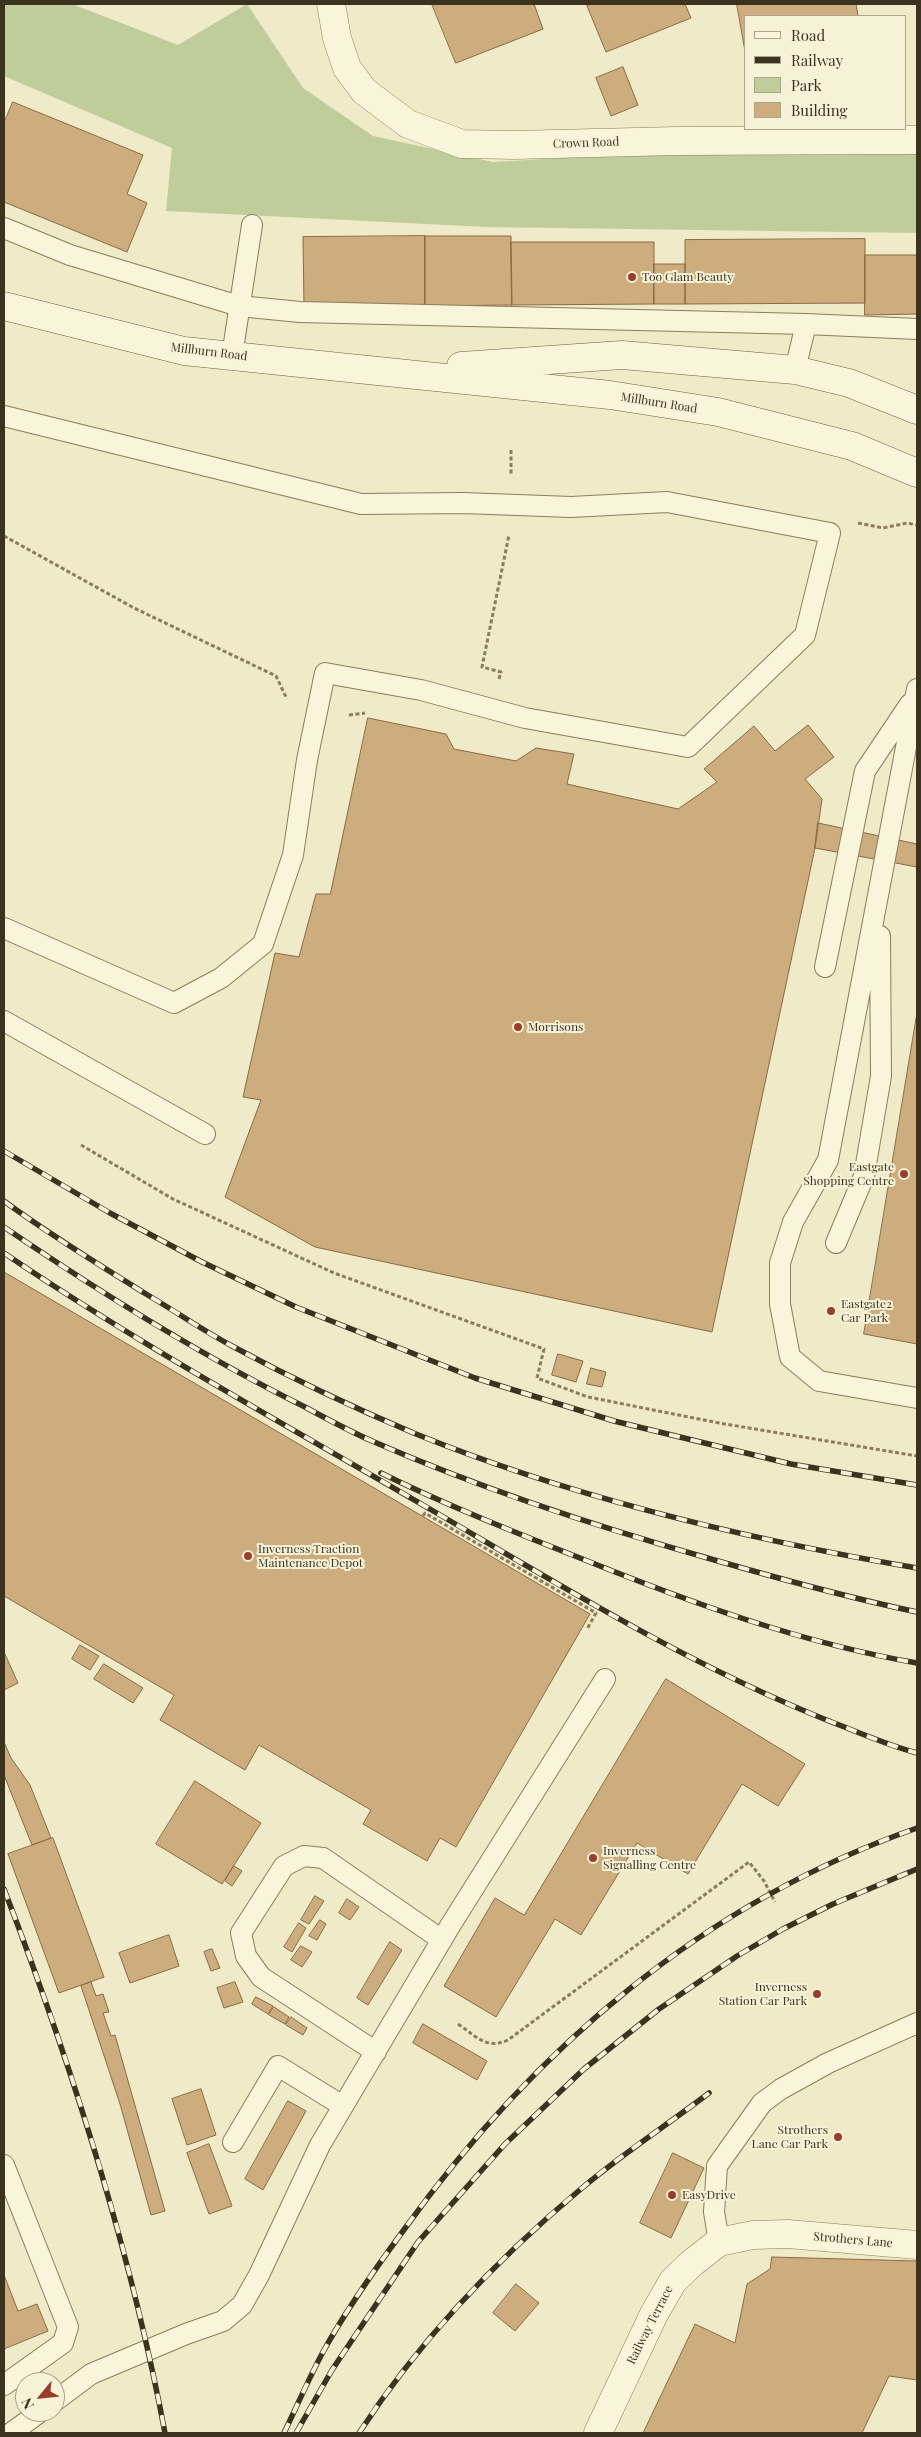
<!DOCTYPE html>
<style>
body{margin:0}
#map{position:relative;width:921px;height:2437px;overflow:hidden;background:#efeac7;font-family:"Playfair Display",serif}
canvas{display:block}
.frame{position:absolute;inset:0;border:5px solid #3b3220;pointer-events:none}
.legend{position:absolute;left:744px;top:15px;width:162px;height:115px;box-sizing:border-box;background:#f6f2d7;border:1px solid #aba58e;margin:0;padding:6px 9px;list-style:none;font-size:15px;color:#3b3220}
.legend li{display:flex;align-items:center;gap:10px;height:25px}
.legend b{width:25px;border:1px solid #aba58e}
.north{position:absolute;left:15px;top:2372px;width:50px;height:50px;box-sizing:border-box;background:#f6f2d7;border:1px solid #aba58e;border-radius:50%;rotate:242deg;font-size:14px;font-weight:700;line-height:20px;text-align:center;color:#3b3220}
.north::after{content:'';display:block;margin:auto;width:18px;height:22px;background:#9a3e2c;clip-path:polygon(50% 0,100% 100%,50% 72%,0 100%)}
</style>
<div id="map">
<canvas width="921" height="2437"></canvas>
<div class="frame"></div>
<ul class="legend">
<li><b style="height:6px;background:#f9f5da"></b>Road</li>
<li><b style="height:6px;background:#3b3220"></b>Railway</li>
<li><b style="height:14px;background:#becd9a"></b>Park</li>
<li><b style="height:14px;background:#cdac7d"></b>Building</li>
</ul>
<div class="north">N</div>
</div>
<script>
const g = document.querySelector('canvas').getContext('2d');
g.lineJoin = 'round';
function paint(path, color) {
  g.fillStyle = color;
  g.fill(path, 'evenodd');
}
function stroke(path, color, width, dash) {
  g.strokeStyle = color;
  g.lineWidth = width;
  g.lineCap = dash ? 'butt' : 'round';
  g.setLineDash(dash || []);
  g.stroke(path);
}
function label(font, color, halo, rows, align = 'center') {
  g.font = font + ' "Playfair Display",serif';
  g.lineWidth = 4;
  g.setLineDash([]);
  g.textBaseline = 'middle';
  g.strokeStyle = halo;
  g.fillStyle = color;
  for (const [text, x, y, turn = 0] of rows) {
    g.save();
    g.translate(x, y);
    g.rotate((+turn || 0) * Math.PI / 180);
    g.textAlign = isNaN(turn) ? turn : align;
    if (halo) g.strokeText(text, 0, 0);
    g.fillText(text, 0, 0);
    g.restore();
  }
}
const green = new Path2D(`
 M4,4H72L178,45L247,4L303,88L373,136L493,162L784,145L917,153V233L486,227L166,211L172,148L4,76Z`);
const building = new Path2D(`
 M432,4H534L543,29L456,63Z
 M592,4H685L691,18L606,52L587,6Z
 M737,4H856L858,16H745V51Z
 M623,67L638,105L611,116L596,78Z
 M13,102L143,155L127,194L147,203L127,252L4,202V123Z
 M425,236V306L304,307L303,237Z
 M425,236H511L512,305L425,306Z
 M865,239V303L685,304V240Z
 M511,242H654V304L512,305Z
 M865,255H917V314L865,315Z
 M654,264H685V304H654Z
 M368,718L446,734L454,749L516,761L536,748L574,754L567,784L678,809L717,782L704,769L754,726L775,751L808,725L834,757L805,779L822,799L815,848L712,1332L315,1247L225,1197L261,1100L243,1097L275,953L299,957L316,894H330Z
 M818,823L917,844V867L815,848Z
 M917,1013V1344L864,1334Z
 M4,1272L590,1614L456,1847L440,1838L427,1861L363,1824L371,1810L259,1745L245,1770L160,1720L174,1695L4,1596Z
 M558,1354L583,1361L576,1382L552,1375Z
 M591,1368L606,1372L602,1387L587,1384Z
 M80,1645L99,1656L90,1670L72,1659Z
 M4,1652L18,1683L4,1690Z
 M104,1664L143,1688L133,1703L94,1679Z
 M666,1679L805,1764L778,1806L742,1784L688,1874L637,1843L581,1935L555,1919L496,2017L444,1986L495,1898L524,1915Z
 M4,1742L11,1758L30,1785L51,1838L32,1845L4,1775Z
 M195,1781L261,1823L222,1884L156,1844Z
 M53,1838L104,1977L59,1993L8,1854Z
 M234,1866L242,1871L232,1886L225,1881Z
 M315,1896L324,1901L309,1924L301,1920Z
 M347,1899L359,1907L350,1920L339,1913Z
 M320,1920L326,1924L317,1940L309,1936Z
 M299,1923L306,1928L292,1952L284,1947Z
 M169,1935L179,1966L130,1983L119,1953Z
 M390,1942L402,1950L368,2005L357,1998Z
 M301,1946L312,1952L302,1967L291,1960Z
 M212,1949L220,1968L211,1971L204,1952Z
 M91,1982L96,1996L103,1994L109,2012L103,2013L111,2036L115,2035L165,2211L151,2215L120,2104L81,1986Z
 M235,1982L243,2002L224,2008L217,1988Z
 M256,1997L273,2006L268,2014L252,2004Z
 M274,2007L289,2017L285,2024L269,2015Z
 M291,2017L307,2028L303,2035L286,2025Z
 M423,2024L487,2061L477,2080L413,2043Z
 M201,2089L216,2135L187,2145L172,2099Z
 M288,2101L306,2111L263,2190L245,2179Z
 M209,2144L232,2206L209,2214L187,2153Z
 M673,2153L704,2168L671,2238L640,2223Z
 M772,2257L917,2261V2380L889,2376L862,2433H643L695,2324L735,2343L747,2284L770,2269Z
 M4,2275L18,2311L37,2304L48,2331L4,2349Z
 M516,2284L539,2303L515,2331L493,2313Z`);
const path = new Path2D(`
 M511,450V474
 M858,523L883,528L907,523L917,525
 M4,536L134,608L276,676L287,699
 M499,679L501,672L482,667L509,535
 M349,715L365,713
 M81,1145L173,1199L334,1273L544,1349L537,1378L588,1397L719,1423L917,1456
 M423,1516L425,1513L596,1613L587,1629
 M458,2024C476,2036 486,2050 508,2040L749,1862L764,1881L775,1902`);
const service = new Path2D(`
 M4,228L70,255L239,306L300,312L806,324
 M232,356L252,225
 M795,370L806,324L917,329
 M4,416L361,504L463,503L571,507L667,502L830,533L805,635L688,747L525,718L421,690L325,673L307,760L293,855L263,944L221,978L174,1003L4,928
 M917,689L828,1160L793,1222L780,1263V1304L790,1357L819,1381L917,1398
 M825,967L865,771L910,704
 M4,1021L205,1134
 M836,1243L864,1176L881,1076L880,936
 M376,2052L261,1977L246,1956L241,1933L284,1866L304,1856L323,1858L442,1940
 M233,2142L278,2066L343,2106
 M4,2165L68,2327L63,2343L4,2385
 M719,2242L714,2212L717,2166L762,2103L781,2089L828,2063L917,2023
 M55,2401L91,2374L186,2334L223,2321L242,2305L259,2275L320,2145L450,1926L605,1679
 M11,2433L40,2412`);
const minor = new Path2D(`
 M598,2433L654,2314L673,2281L692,2263L719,2242L753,2235L788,2234L917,2245`);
const tertiary = new Path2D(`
 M331,4L337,38L347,68L364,91L408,124L462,144L514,145L676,141L917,140`);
const secondary = new Path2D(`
 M4,306L184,351L610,395L718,412L852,446L917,473
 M461,366L622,355L795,370L849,383L917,410`);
const rail = new Path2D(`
 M4,1151L110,1213L202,1262L296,1307L475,1378L614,1421L791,1464L917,1485
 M4,1201C50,1235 98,1264 146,1294C175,1311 202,1330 232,1346C291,1378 354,1408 416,1434C574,1498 750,1540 917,1568
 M4,1227C101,1293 200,1355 305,1407C327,1419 349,1431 372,1441C484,1490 601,1528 718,1561C784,1580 850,1598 917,1612
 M4,1253C143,1347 290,1427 435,1512C563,1587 691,1666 829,1721C858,1732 887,1745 917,1753
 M381,1473C446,1505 514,1532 580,1558C689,1602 801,1643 917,1663
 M4,1889C72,2066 130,2247 165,2433
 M284,2433C297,2406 309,2378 323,2352C346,2310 375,2269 403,2231C533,2050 704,1902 917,1828
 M296,2433L332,2370L418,2242L505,2144L584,2069L659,2009L737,1956L783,1929L833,1904L917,1869
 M359,2433C419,2341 498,2258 582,2188C622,2154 667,2125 709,2093`);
const markers = [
 [632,277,5,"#9a3e2c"],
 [518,1027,5,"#9a3e2c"],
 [904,1174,5,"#9a3e2c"],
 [831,1311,5,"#9a3e2c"],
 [248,1556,5,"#9a3e2c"],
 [593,1858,5,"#9a3e2c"],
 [817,1994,5,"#9a3e2c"],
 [838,2137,5,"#9a3e2c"],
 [672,2195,5,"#9a3e2c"]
];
const streetNames = [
 ["Crown Road",586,143,-2],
 ["Millburn Road",209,352,7],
 ["Millburn Road",659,403,9],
 ["Strothers Lane",853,2240,5],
 ["Railway Terrace",650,2325,-63]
];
const poiNames = [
 ["Too Glam Beauty",642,277],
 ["Morrisons",528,1027],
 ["Eastgate",894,1167,"right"],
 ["Shopping Centre",894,1181,"right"],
 ["Eastgate2",841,1304],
 ["Car Park",841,1318],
 ["Inverness Traction",258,1549],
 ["Maintenance Depot",258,1563],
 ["Inverness",603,1851],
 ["Signalling Centre",603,1865],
 ["Inverness",807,1987,"right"],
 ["Station Car Park",807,2001,"right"],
 ["Strothers",828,2130,"right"],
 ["Lane Car Park",828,2144,"right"],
 ["EasyDrive",682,2195]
];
paint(green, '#becd9a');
paint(building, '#cdac7d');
stroke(building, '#8a6b42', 1);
stroke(service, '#8b7d5c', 22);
stroke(minor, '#8b7d5c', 29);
stroke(tertiary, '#8b7d5c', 29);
stroke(secondary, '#6d5e3f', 29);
stroke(path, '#8b7d5c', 3, [4, 2.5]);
stroke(service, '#f9f5da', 20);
stroke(minor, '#f9f5da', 28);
stroke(tertiary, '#f9f5da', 28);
stroke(secondary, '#f9f5da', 28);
stroke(rail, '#3b3220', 5.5);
stroke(rail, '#f6f2d7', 4, [11]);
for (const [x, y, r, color] of markers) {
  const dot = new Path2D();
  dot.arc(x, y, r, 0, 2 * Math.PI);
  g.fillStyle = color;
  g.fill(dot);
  stroke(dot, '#f6f2d7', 2);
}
label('12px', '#3b3220', '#f6f2d7', streetNames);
label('12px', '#3b3220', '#f6f2d7', poiNames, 'left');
</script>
